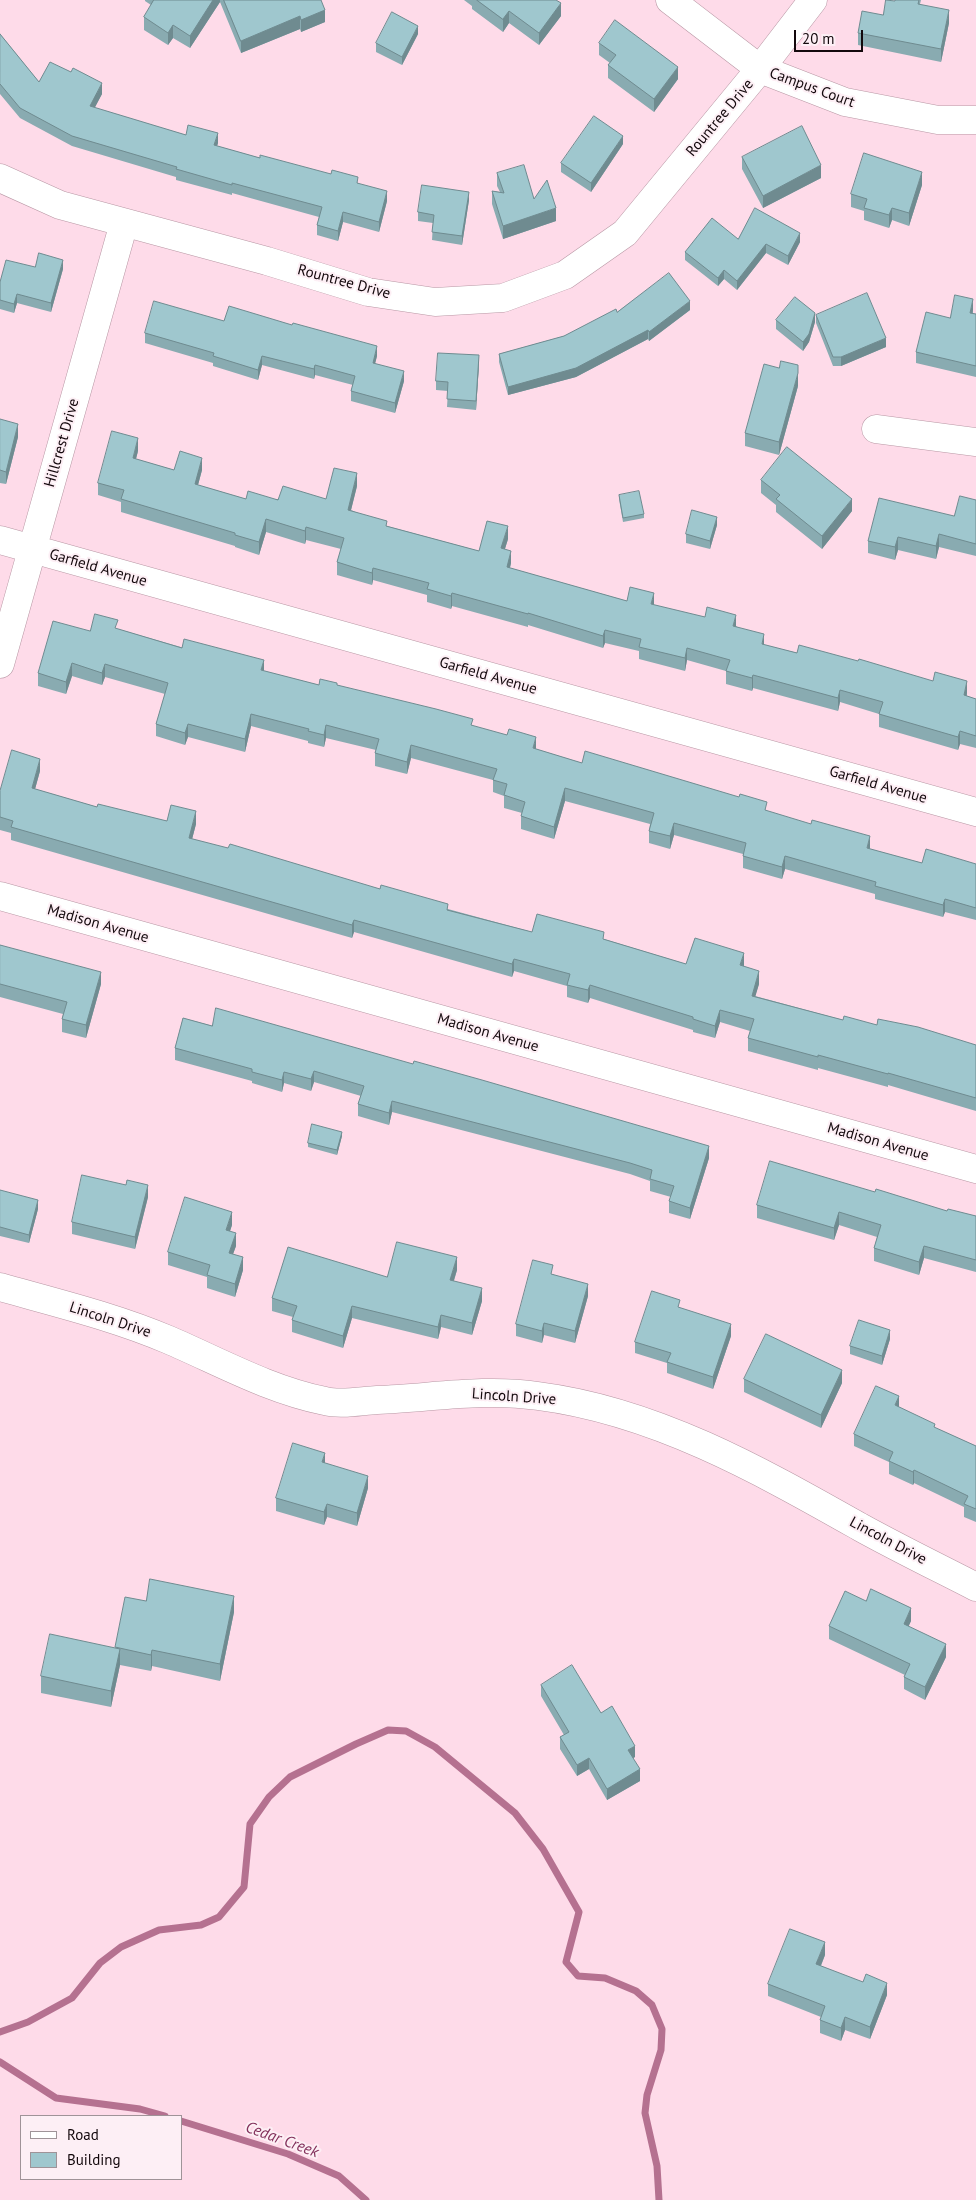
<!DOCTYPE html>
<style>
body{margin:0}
#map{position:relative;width:976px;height:2200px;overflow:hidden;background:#fedbe9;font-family:"PT Sans",sans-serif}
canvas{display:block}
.legend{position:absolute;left:20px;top:2115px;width:162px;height:65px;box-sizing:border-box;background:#fdeff5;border:1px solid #9f9398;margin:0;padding:6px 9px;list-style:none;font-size:15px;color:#13080c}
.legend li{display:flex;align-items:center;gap:10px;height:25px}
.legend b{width:25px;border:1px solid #9f9398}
.scale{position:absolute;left:794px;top:30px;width:69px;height:22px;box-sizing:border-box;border:2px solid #13080c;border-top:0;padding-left:6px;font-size:15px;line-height:18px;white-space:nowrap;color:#13080c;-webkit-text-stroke:4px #fdeff5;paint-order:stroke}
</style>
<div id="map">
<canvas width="976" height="2200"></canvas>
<ul class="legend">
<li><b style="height:6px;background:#fff"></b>Road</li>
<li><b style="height:14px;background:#9fc7ce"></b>Building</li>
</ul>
<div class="scale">20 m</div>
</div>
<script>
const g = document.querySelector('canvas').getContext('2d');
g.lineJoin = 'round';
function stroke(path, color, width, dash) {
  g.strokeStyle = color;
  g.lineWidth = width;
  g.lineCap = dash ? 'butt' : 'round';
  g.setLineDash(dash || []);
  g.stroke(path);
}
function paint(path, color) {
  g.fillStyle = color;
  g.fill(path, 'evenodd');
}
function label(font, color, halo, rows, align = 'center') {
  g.font = font + ' "PT Sans",sans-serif';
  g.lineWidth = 4;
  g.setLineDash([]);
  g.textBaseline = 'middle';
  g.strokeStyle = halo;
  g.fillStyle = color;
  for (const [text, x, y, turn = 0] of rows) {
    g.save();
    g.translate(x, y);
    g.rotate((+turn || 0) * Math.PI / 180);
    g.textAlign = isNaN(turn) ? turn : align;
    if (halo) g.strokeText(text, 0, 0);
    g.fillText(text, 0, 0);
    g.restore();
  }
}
const stream = new Path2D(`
 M0,2032L28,2022L72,1998L100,1963L121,1947L159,1930L201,1925L219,1917L244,1887L250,1824L269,1797L290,1777L356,1744L388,1730L406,1731L435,1747L515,1813L543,1849L579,1912L566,1962L578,1976L605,1978L636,1991L652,2005L662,2029L661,2050L647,2095L645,2113L657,2166L659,2200
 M0,2062L56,2098L140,2109L165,2116
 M181,2121L288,2154L339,2176L366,2200`);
const minor = new Path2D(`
 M670,0L760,69L845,102L938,120H976
 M0,178L60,205L267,261L368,292L435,302L503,298L565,275L625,233L760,69L813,0
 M876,429L976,442
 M0,540L976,812
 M0,664L124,223
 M0,896L976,1169
 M0,1287C57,1303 115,1317 169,1340C220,1362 270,1390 325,1401C340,1405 360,1401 377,1400C431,1398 484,1388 538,1396C655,1411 759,1470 860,1527C898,1548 937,1567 976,1587`);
const wall = new Path2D(`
 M145,0H321L325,22L301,32L300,29L241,53L220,2L190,48L173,38L168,45L144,30V17L151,5L145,1Z
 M464,0H556L561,16L539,45L509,23L503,32L472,9V6Z
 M921,0L920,4L949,23L941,62L858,45V33L883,15L895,1Z
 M0,34L39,82L102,94L94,108L186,135L218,143L217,146L260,158L358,183L387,201L379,232L343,222L338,241L317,235V225L319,217L232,193V195L176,180V177L72,146L20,118L0,94Z
 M418,34L402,65L376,52V43Z
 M599,43L678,79L654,112L608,78V65L610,63L599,55Z
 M623,144L591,192L561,172V163Z
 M742,157L821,178L763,208L742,169Z
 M497,173L534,199L556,221L503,239L492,204V191L500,192L497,186Z
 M922,185L909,226L892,220L889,228L864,220V211L851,207V194Z
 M469,200L462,245L432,240L433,223L418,221V212Z
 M738,239L800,242L788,265L766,253L737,290L724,279L718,286L685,260V252Z
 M35,267L63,269L51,312L17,303L14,313L0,309V282Z
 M690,310L649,341L648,339L576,377L508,395L499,362V354L564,336L617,312Z
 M973,310V314H976V377L916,363V352L950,318Z
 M816,315L886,347L841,366H833L816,323Z
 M776,320L815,322L809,342L803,351L776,329Z
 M224,321L377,356L375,363L404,381L395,413L351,401V391L353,385L315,375L314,379L262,365L258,380L213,366V363L145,343V333Z
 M479,364L476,410L447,407L448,391L436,390V381Z
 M798,386L779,455L745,446V433Z
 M0,419L18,437L6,484L0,483Z
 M138,451L136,459L174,470H202L198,485L246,499H326L357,486L351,510L387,526L479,551L508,539L505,549L511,563L510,568L627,601L654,605L736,626L764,645L967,693V696L976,699V748L960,744L958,750L879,727V714L840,702L838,711L753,688L752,691L726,684V671L687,660L685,671L639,659V651L605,643L603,648L528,625V627L452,606L451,609L427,602V595L373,580L372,585L337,575V562L341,549L306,540L305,544L266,532L259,555L235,547V546L121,512V502L98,495V483Z
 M761,480L852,511L822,549L776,512V505L761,493Z
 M619,495L644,514V518L623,522L619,499Z
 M976,500V556L939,547L936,559L898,550L895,560L868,553V541L954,516Z
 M717,525L710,549L686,543V534Z
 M118,629L264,671L319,685H337L473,726L536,749L582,763L767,811L870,849L922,863L976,864V920L945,912L943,917L875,899V894L785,869L782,879L743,868V854L674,835L670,849L649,843V831L650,824L565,801L554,839L521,829V816L522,813L504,808V796L493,792V780L411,758L407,774L375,766V753L376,750L326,738L324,747L308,743V741L251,726L245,752L188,737L185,745L156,736V724L165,694L105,677L102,685L72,676L66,694L38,686V673L90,631Z
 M40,771L35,789L97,807L167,821L196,824L192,839L532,932L604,939L686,964L744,965V967L759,984L755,996L843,1020L877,1025L976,1045V1111L888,1085V1087L818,1068V1070L748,1051V1038L750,1031L720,1022L715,1038L693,1032V1030L590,998L588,1003L567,997V986L514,971L512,977L354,932L352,938L11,840V833L0,830V791Z
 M0,945L101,984L86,1038L62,1032V1019L63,1014L0,997Z
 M183,1018L709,1158L690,1219L669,1213V1201L671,1197L650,1191V1181L630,1174L392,1112L389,1125L358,1116V1104L361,1096L314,1082L311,1091L284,1083L282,1092L252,1083V1081L175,1060V1048Z
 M342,1136L337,1155L308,1147V1143Z
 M126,1185L148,1197L135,1249L72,1234V1222Z
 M0,1190L38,1209L29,1243L0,1236Z
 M875,1192L947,1211L976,1216V1272L924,1258L919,1275L874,1261V1248L877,1237L839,1225L834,1240L757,1218V1205Z
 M232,1225L230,1231L236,1246L233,1254L243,1270L235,1297L207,1288V1277L168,1265V1252Z
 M457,1270L454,1281L482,1301L472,1335L441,1327L438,1339L352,1318L343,1348L292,1332V1320L293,1317L272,1311V1298L387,1277Z
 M553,1274L588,1296L575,1343L544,1335L542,1343L516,1336V1324Z
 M680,1308L731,1336L713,1389L667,1373V1363L635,1353V1342Z
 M890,1339L882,1365L850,1354V1346Z
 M744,1379L842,1383L821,1428L744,1392Z
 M899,1407L935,1428L976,1446V1522L964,1517V1507L914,1483L913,1485L889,1474V1462L854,1446V1434Z
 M368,1488L357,1526L327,1517L324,1525L276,1511V1498Z
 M146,1601L234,1612L220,1681L152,1666L151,1671L120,1665L111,1707L41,1693V1676L115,1648Z
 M911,1621L908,1626L946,1657L925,1700L904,1689V1677L905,1675L829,1639V1626Z
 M541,1685L601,1713L635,1757L633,1758L640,1781L607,1800L589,1769L577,1776L560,1749V1737L564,1735L541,1696Z
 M825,1955L821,1966L887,1995L870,2039L845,2030L841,2041L820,2033V2020L821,2017L768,1996V1984Z`);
const shadedWall = new Path2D(`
 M213,0H220V2L190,48V36Z
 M561,3V16L539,45V33Z
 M325,10V22L301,32V20Z
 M949,10V23L941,62V49Z
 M509,11V23L503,32V19Z
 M300,16V29L241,53V41Z
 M173,25V38L168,45V33Z
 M418,26V34L402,65V57Z
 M678,67V79L654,112V99Z
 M102,83V94L90,117V106Z
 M218,133V143L214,155V145Z
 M623,136V144L591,192V183Z
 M821,165V178L763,208V196Z
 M922,172V185L909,226V213Z
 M387,191V201L379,232V222Z
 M469,192V200L462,245V236Z
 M556,208V221L503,239V226Z
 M892,208V220L889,228V215Z
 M343,212V222L338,241V231Z
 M800,233V242L788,265V256Z
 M766,244V253L737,290V281Z
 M63,260V269L51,312V303Z
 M724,270V279L718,286V278Z
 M17,294V303L14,313V304Z
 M973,299V310L970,324V313Z
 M690,301V310L649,341V332Z
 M815,313V322L809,342L803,351V342Z
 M648,330V339L576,377L508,395V387Z
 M886,338V347L841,366V357Z
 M377,346V356L373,372V363Z
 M479,355V364L476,410V401Z
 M262,356V365L258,380V370Z
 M315,365V375L314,379V369Z
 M404,371V381L395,413V403Z
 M798,373V386L779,455V442Z
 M18,424V437L6,484V472Z
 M138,438V451L133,470V458Z
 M202,458V470L195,496V484Z
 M357,473V486L348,522V510Z
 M852,499V511L822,549V536Z
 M717,517V525L710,549V541Z
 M266,519V532L259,555V542Z
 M508,526V539L501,561V548Z
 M306,527V540L305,544V531Z
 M939,534V547L936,559V546Z
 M898,537V550L895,560V547Z
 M511,551V563L507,579V567Z
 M373,568V580L372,585V573Z
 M452,593V606L451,609V596Z
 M654,593V605L651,604Z
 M736,615V628L733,626Z
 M605,630V643L603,648V636Z
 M764,634V647L762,644Z
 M687,648V660L685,671V658Z
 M264,660V673L261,670Z
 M72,663V676L66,694V682Z
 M105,664V677L102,685V673Z
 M753,675V688L752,691V678Z
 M967,681V693L964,708V695Z
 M840,690V702L838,711V698Z
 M251,714V726L245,752V739Z
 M188,724V737L185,745V733Z
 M326,725V738L324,747V735Z
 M960,731V744L958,750V737Z
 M536,737V750L533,748Z
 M411,745V758L407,774V762Z
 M40,759V771L32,800V788Z
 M565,788V801L554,839V827Z
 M196,811V824L189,851V838Z
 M674,823V835L670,849V836Z
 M870,836V849L867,848Z
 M785,856V869L782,879V867Z
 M945,899V912L943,917V905Z
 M354,920V932L352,938V925Z
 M744,953V965L740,978V965Z
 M514,959V971L512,977V964Z
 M759,971V984L752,1008V996Z
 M101,972V984L86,1038V1025Z
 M590,985V998L588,1003V990Z
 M720,1010V1022L715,1038V1026Z
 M314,1071V1082L311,1091V1079Z
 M284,1072V1083L282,1092V1080Z
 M392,1101V1112L389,1125V1113Z
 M342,1132V1136L337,1155V1150Z
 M709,1146V1158L690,1219V1208Z
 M148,1185V1197L135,1249V1237Z
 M38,1200V1209L29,1243V1235Z
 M232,1212V1225L226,1243V1230Z
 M839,1212V1225L834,1240V1228Z
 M236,1233V1246L229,1265V1253Z
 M924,1246V1258L919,1275V1262Z
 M243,1257V1270L235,1297V1284Z
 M457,1257V1270L450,1292V1280Z
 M588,1284V1296L575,1343V1331Z
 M482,1288V1301L472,1335V1323Z
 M352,1306V1318L343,1348V1336Z
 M441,1315V1327L438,1339V1327Z
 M544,1323V1335L542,1343V1331Z
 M731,1324V1336L713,1389V1377Z
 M890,1330V1339L882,1365V1356Z
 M842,1370V1383L821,1428V1415Z
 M899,1396V1409L895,1405Z
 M325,1453V1465L322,1462Z
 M914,1470V1483L913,1485V1472Z
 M368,1476V1488L357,1526V1513Z
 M327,1504V1517L324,1525V1512Z
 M234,1596V1612L220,1681V1664Z
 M911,1608V1621L904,1637V1624Z
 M946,1644V1657L925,1700V1687Z
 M120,1649V1665L111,1707V1691Z
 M152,1650V1666L151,1671V1655Z
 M635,1746V1757L628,1761V1750Z
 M589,1758V1769L577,1776V1765Z
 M640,1769V1781L607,1800V1789Z
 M825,1942V1955L816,1977V1964Z
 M887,1983V1995L870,2039V2027Z
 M845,2017V2030L841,2041V2028Z`);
const building = new Path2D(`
 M154,0H213L190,36L173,25L168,33L144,17Z
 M224,0H321L325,10L301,20L300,16L241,41Z
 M477,0H556L561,3L539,33L509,11L503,19Z
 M886,0L895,1V0H919L918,4L949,10L941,49L858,33L862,11L883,15Z
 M392,12L418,26L402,57L376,43Z
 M615,20L678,67L654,99L608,65L616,55L599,43Z
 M0,34L39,82L50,62L71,72L73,68L102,83L90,106L186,135L188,125L218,133L214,145L260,158V155L331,174L332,170L358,177L357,183L387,191L379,222L343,212L338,231L317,225L322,207L232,183V185L176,169L177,167L72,136L20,108L0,84Z
 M594,116L623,136L591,183L561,163Z
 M802,126L821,165L763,196L742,157Z
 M864,153L922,172L909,213L892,208L889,215L864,208L867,199L851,194Z
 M524,165L534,199L547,180L556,208L503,226L492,191L504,193L497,173Z
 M422,185L469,192L462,236L432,232L434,215L418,212Z
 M755,208L800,233L788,256L766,244L737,281L724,270L718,278L685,252L712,218L738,239Z
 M39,253L63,260L51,303L17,294L14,304L0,300V282L6,260L35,267Z
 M669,273L690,301L649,332L648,330L576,368L508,387L499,354L564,336L616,309L617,312Z
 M867,293L886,338L841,357H833L816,315Z
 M955,295L973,299L970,313L976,314V366L916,352L926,312L950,318Z
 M795,297L815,313L809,334L803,342L776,320Z
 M154,301L224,321L229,306L292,325L293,323L377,346L373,363L404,371L395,403L351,391L355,376L315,365L314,369L262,356L258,370L213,356L214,353L145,333Z
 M438,353L479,355L476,401L447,399L448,382L436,381Z
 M781,361L798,365V373L779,442L745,433L764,364L779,368Z
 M0,419L18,424L6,472L0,470Z
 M112,431L138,438L133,458L174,470L180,451L202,458L195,484L246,499L248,491L278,500L283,486L326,499L334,468L357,473L348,510L387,521L386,526L479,551L487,521L508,526L501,548L511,551L507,567L627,601L630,587L654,593L651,604L705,617L707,607L736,615L733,626L764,634L762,644L797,653L799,645L858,661L859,659L933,681L935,672L967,681L964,695L976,699V736L960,731L958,737L879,714L883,702L840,690L838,698L753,675L752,678L726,671L730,660L687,648L685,658L639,647L641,639L605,630L603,636L528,613V614L452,593L451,596L427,589L429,583L373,568L372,573L337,562L344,538L306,527L305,531L266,519L259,542L235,535V533L121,499L124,490L98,483Z
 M787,447L852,499L822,536L776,499L780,495L761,480Z
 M639,491L644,514L623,518L619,495Z
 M960,496L976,500V544L939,534L936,546L898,537L895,547L868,541L879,498L954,516Z
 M692,510L717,517L710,541L686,534Z
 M95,614L118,620L115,628L182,648L184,639L264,660L261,670L319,685L320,679L337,683V685L436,709L473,719L471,725L507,735L509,729L536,737L533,748L582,763L585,751L739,797L740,794L767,802L765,810L811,824L812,820L870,836L867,848L922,863L926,849L976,864V908L945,899L943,905L875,886L876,882L785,856L782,867L743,856L746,843L674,823L670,836L649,831L654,813L565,788L554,827L521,816L525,802L504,795L507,784L493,780L497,769L411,745L407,762L375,753L379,739L326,725L324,735L308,731L309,729L251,714L245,739L188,724L185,733L156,724L168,683L105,664L102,673L72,663L66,682L38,673L53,621L90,631Z
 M12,750L40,759L32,788L97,807L98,804L167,821L171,805L196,811L189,838L228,848L230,844L380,889L381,885L448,904L447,910L532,932L537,914L604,932L603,939L686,964L695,938L744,953L740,965L759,971L752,996L843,1020L844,1016L877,1025L878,1019L918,1027L976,1045V1098L888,1073V1074L818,1055V1057L748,1038L754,1019L720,1010L715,1026L693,1019V1017L590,985L588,990L567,985L570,974L514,959L512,964L354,920L352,925L11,827L13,821L0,817V791Z
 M0,945L101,972L86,1025L62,1019L67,1002L0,984Z
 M216,1008L413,1064L414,1061L482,1080L709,1146L690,1208L669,1201L674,1186L650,1179L652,1170L630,1163L392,1101L389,1113L358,1104L364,1086L314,1071L311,1079L284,1072L282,1080L252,1072V1069L175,1048L183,1018L212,1026Z
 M312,1124L342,1132L337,1150L308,1143Z
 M770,1161L875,1192L876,1189L947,1211L948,1209L976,1216V1260L924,1246L919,1262L874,1248L881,1225L839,1212L834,1228L757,1205Z
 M82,1175L126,1185L127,1180L148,1185L135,1237L72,1222Z
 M0,1190L38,1200L29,1235L0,1227Z
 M185,1197L232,1212L226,1230L236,1233L229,1253L243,1257L235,1284L207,1275L210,1265L168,1252Z
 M397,1242L457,1257L450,1280L482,1288L472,1323L441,1315L438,1327L352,1306L343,1336L292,1320L297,1306L272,1298L288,1247L387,1277Z
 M533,1260L553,1265L551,1274L588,1284L575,1331L544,1323L542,1331L516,1324Z
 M652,1291L680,1300L678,1307L731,1324L713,1377L667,1362L671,1353L635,1342Z
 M859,1320L890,1330L882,1356L850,1346Z
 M766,1334L842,1370L821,1415L744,1379Z
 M876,1386L899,1396L895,1405L935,1424L934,1427L976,1446V1509L964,1504L968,1496L914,1470L913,1472L889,1461L893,1452L854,1434Z
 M293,1443L325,1453L322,1462L368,1476L357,1513L327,1504L324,1512L276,1498Z
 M150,1579L234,1596L220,1664L152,1650L151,1655L115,1647L125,1597L146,1601Z
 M871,1589L911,1608L904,1624L946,1644L925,1687L904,1677L910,1664L829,1626L845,1591L866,1601Z
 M50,1634L120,1649L111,1691L41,1676Z
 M572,1665L601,1713L612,1706L635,1746L628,1750L640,1769L607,1789L589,1758L577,1765L560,1737L569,1732L541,1685Z
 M790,1929L825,1942L816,1964L863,1982L866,1974L887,1983L870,2027L845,2017L841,2028L820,2020L825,2006L768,1984Z`);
const streetNames = [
 ["Campus Court",812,88,20],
 ["Rountree Drive",720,118,-50],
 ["Rountree Drive",344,282,15],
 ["Hillcrest Drive",62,443,-74],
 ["Garfield Avenue",98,568,16],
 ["Garfield Avenue",488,676,16],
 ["Garfield Avenue",878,785,16],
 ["Madison Avenue",98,924,16],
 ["Madison Avenue",488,1033,16],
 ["Madison Avenue",878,1142,16],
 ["Lincoln Drive",110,1320,18],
 ["Lincoln Drive",514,1397,4],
 ["Lincoln Drive",888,1541,28]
];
const waterNames = [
 ["Cedar Creek",282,2140,20]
];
stroke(stream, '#b57190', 7);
stroke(minor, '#b897a4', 29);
stroke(minor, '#fff', 28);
paint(wall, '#89abb1');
paint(shadedWall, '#6f8b90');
paint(building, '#9fc7ce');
stroke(building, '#6f8b90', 1);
label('15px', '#13080c', '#fdeff5', streetNames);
label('italic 16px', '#83305b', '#fdeff5', waterNames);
</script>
